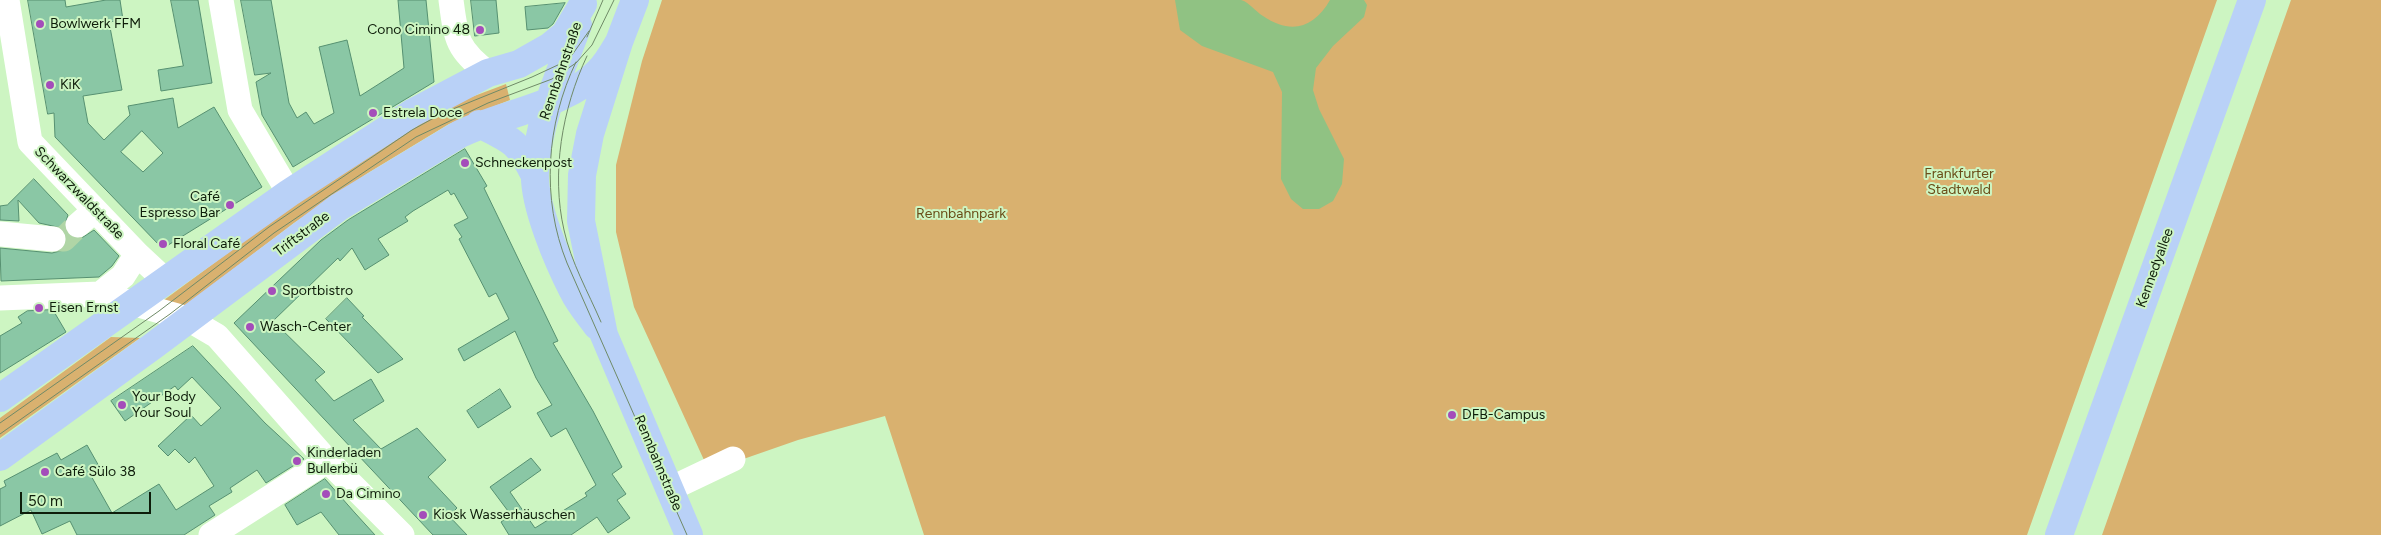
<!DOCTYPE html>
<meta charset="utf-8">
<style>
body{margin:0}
#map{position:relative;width:2381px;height:535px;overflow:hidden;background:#cdf5c2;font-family:Figtree,sans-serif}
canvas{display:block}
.scale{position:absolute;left:20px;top:492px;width:131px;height:22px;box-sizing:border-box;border:2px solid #0e1d0a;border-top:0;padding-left:6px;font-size:15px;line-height:18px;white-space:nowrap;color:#0e1d0a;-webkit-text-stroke:4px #cdf5c2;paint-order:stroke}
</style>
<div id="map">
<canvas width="2381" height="535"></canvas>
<div class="scale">50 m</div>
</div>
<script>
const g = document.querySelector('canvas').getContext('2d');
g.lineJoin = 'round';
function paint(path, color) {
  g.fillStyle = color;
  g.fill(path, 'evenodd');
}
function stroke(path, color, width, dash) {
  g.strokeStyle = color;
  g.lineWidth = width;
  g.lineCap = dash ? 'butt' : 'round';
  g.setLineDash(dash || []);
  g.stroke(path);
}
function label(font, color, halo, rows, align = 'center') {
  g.font = font + ' Figtree,sans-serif';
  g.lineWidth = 4;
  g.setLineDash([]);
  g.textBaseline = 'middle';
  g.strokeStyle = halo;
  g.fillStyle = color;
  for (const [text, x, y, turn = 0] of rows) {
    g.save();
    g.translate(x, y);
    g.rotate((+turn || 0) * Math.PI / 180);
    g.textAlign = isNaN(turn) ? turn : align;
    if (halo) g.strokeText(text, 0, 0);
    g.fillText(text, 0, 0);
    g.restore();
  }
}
const green = new Path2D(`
 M662,0H2217L2027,535H924L885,416L798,440L709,471L634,307L616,232V165L642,61Z
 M2291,0H2381V535H2102Z
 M506,84L510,100L449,124L368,173L294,223L182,308L160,303L267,224L411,127L461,101Z
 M111,337L140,338L0,438V418Z`);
const water = new Path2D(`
 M1175,0C1193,0 1225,0 1241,0C1249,2 1256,12 1263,16C1291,35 1314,28 1330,0H1364L1367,5L1364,17L1333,46L1316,68L1313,90L1319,109L1344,159L1342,184L1333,201L1319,209H1303L1291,199L1281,179L1282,92L1273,72L1202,46L1180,30Z`);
const building = new Path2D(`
 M28,0H65L66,7L106,0H120L123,20L109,22L122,90L83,96L88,123L104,140L130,115L128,106L173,98L178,128L214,107L262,187L165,247L160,246L55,137L54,113L48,114ZM142,131L163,153L143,172L121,152Z
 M171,0H198L212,83L161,91L158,70L183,66Z
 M241,0H271L289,103L297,118L306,112L314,124L334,113L319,47L347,40L360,96L404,68L398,0H426L434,82L293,167L262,115L256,82L271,73L255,75Z
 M471,0H496L499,33L475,36Z
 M565,3L553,24L548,28L527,30L525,7Z
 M465,149L487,186L484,188L558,341L553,343L593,411L622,467L612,474L626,494L617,500L630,518L608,533L597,517L571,535H509L501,522L511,515L490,487L531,458L541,470L510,492L535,528L587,496L585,493L596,485L566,428L551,437L537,413L552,405L536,378L515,331L464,361L458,349L509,319L496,293L489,297L459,239L462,237L454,225L468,218L454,193L451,195L448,190L413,211L405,217L408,221L378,239L389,255L365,270L352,248L340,261L338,258L273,321L325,372L315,380L334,401L371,379L384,401L353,420L381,449L417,428L446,460L428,477L457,508L449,516L467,535H433L234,323L321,240L348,220Z
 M34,179L68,215L64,227L68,235L74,239H80L94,230L119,256L112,266L99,277L1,281L0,248L52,253L64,250L67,241L66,233L62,228L39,223L18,200L19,221L0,220V206L7,205Z
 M347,298L364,316L362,317L403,359L378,373L326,319Z
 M53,310L66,332L0,373V336L22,323L18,317L27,311Z
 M193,346L265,423L304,459L266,483L257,470L230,488L232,492L209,506L215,515L184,535H77L70,521L42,534L31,510L0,526V489L6,486L4,481L57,453L61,460L87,445L100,468L90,474L112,513L159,484L176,510L214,486L195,457L189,463L175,449L168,456L158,446L191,415L201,426L221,408L192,377L178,390L175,386L125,421L111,401Z
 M500,389L511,407L478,428L467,411Z
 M325,479L355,513L375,535H339L321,512L297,525L285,505Z`);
const minorTunnel = new Path2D(`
 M53,239H64L78,225`);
const minor = new Path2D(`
 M7,0L30,142L137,254L166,281
 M221,0L240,110L289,193
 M451,0C456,38 456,49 488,73
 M78,225L95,210
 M0,234L53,239
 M100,294L123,276L137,254
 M0,298L100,294L188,319L217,336L322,455L402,535
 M670,489L733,459
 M211,535L327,461`);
const major = new Path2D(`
 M635,0L619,42L590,134L582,175L581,221L604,335L689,535
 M578,25C560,73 538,120 535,172C533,204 558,262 573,291C579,304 589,315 597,326
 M479,124C511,140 518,141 534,174
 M0,398L289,193L412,113L488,73L519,64L549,47L565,34L583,4
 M0,457L153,346L339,207L460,134C501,114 569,104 599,71C607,63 613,52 619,42
 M2059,535L2252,0`);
const tram = new Path2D(`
 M587,37L603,0
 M587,56C562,109 551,173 564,230C571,262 588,292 601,322
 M576,62C546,124 541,199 567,263L687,535
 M0,423L159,311L269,227L412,130L443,113L532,77L560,64L572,55L589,31
 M0,434L170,314L274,233L416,137L488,103L552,79L576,63L592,45L614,0`);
const markers = [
 [40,24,5,"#a44dba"],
 [480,30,5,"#a44dba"],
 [50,85,5,"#a44dba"],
 [373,113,5,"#a44dba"],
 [465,163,5,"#a44dba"],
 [230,205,5,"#a44dba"],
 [163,244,5,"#a44dba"],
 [272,291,5,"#a44dba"],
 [39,308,5,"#a44dba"],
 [250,327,5,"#a44dba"],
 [122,405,5,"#a44dba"],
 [1452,415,5,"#a44dba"],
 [297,461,5,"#a44dba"],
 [45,472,5,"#a44dba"],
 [326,494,5,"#a44dba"],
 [423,515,5,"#a44dba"]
];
const poiNames = [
 ["Bowlwerk FFM",50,24],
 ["Cono Cimino 48",470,30,"right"],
 ["KiK",60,85],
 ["Estrela Doce",383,113],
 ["Schneckenpost",475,163],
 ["Café",220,197,"right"],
 ["Espresso Bar",220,213,"right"],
 ["Floral Café",173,244],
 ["Sportbistro",282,291],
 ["Eisen Ernst",49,308],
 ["Wasch-Center",260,327],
 ["Your Body",132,397],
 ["Your Soul",132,413],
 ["DFB-Campus",1462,415],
 ["Kinderladen",307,453],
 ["Bullerbü",307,469],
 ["Café Sülo 38",55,472],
 ["Da Cimino",336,494],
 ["Kiosk Wasserhäuschen",433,515]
];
const streetNames = [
 ["Rennbahnstraße",561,71,-71],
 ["Schwarzwaldstraße",79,193,46],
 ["Triftstraße",302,234,-37],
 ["Kennedyallee",2155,268,-70],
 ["Rennbahnstraße",658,463,67]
];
const parkNames = [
 ["Frankfurter",1959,174],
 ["Stadtwald",1959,190],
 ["Rennbahnpark",961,214]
];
paint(green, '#d9b16f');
paint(water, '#90c283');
paint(building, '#8ac7a5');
stroke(building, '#569071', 1);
stroke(minorTunnel, '#b0d5a6', 25, [25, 12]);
stroke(minor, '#fff', 25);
stroke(major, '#b9d1f7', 28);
stroke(tram, '#6f8a67', 1);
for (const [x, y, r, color] of markers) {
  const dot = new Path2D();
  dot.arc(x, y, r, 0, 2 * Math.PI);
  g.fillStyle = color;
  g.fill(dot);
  stroke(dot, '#cdf5c2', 2);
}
label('14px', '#0e1d0a', '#cdf5c2', poiNames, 'left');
label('14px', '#0e1d0a', '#cdf5c2', streetNames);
label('14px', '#6a4d18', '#cdf5c2', parkNames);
</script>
